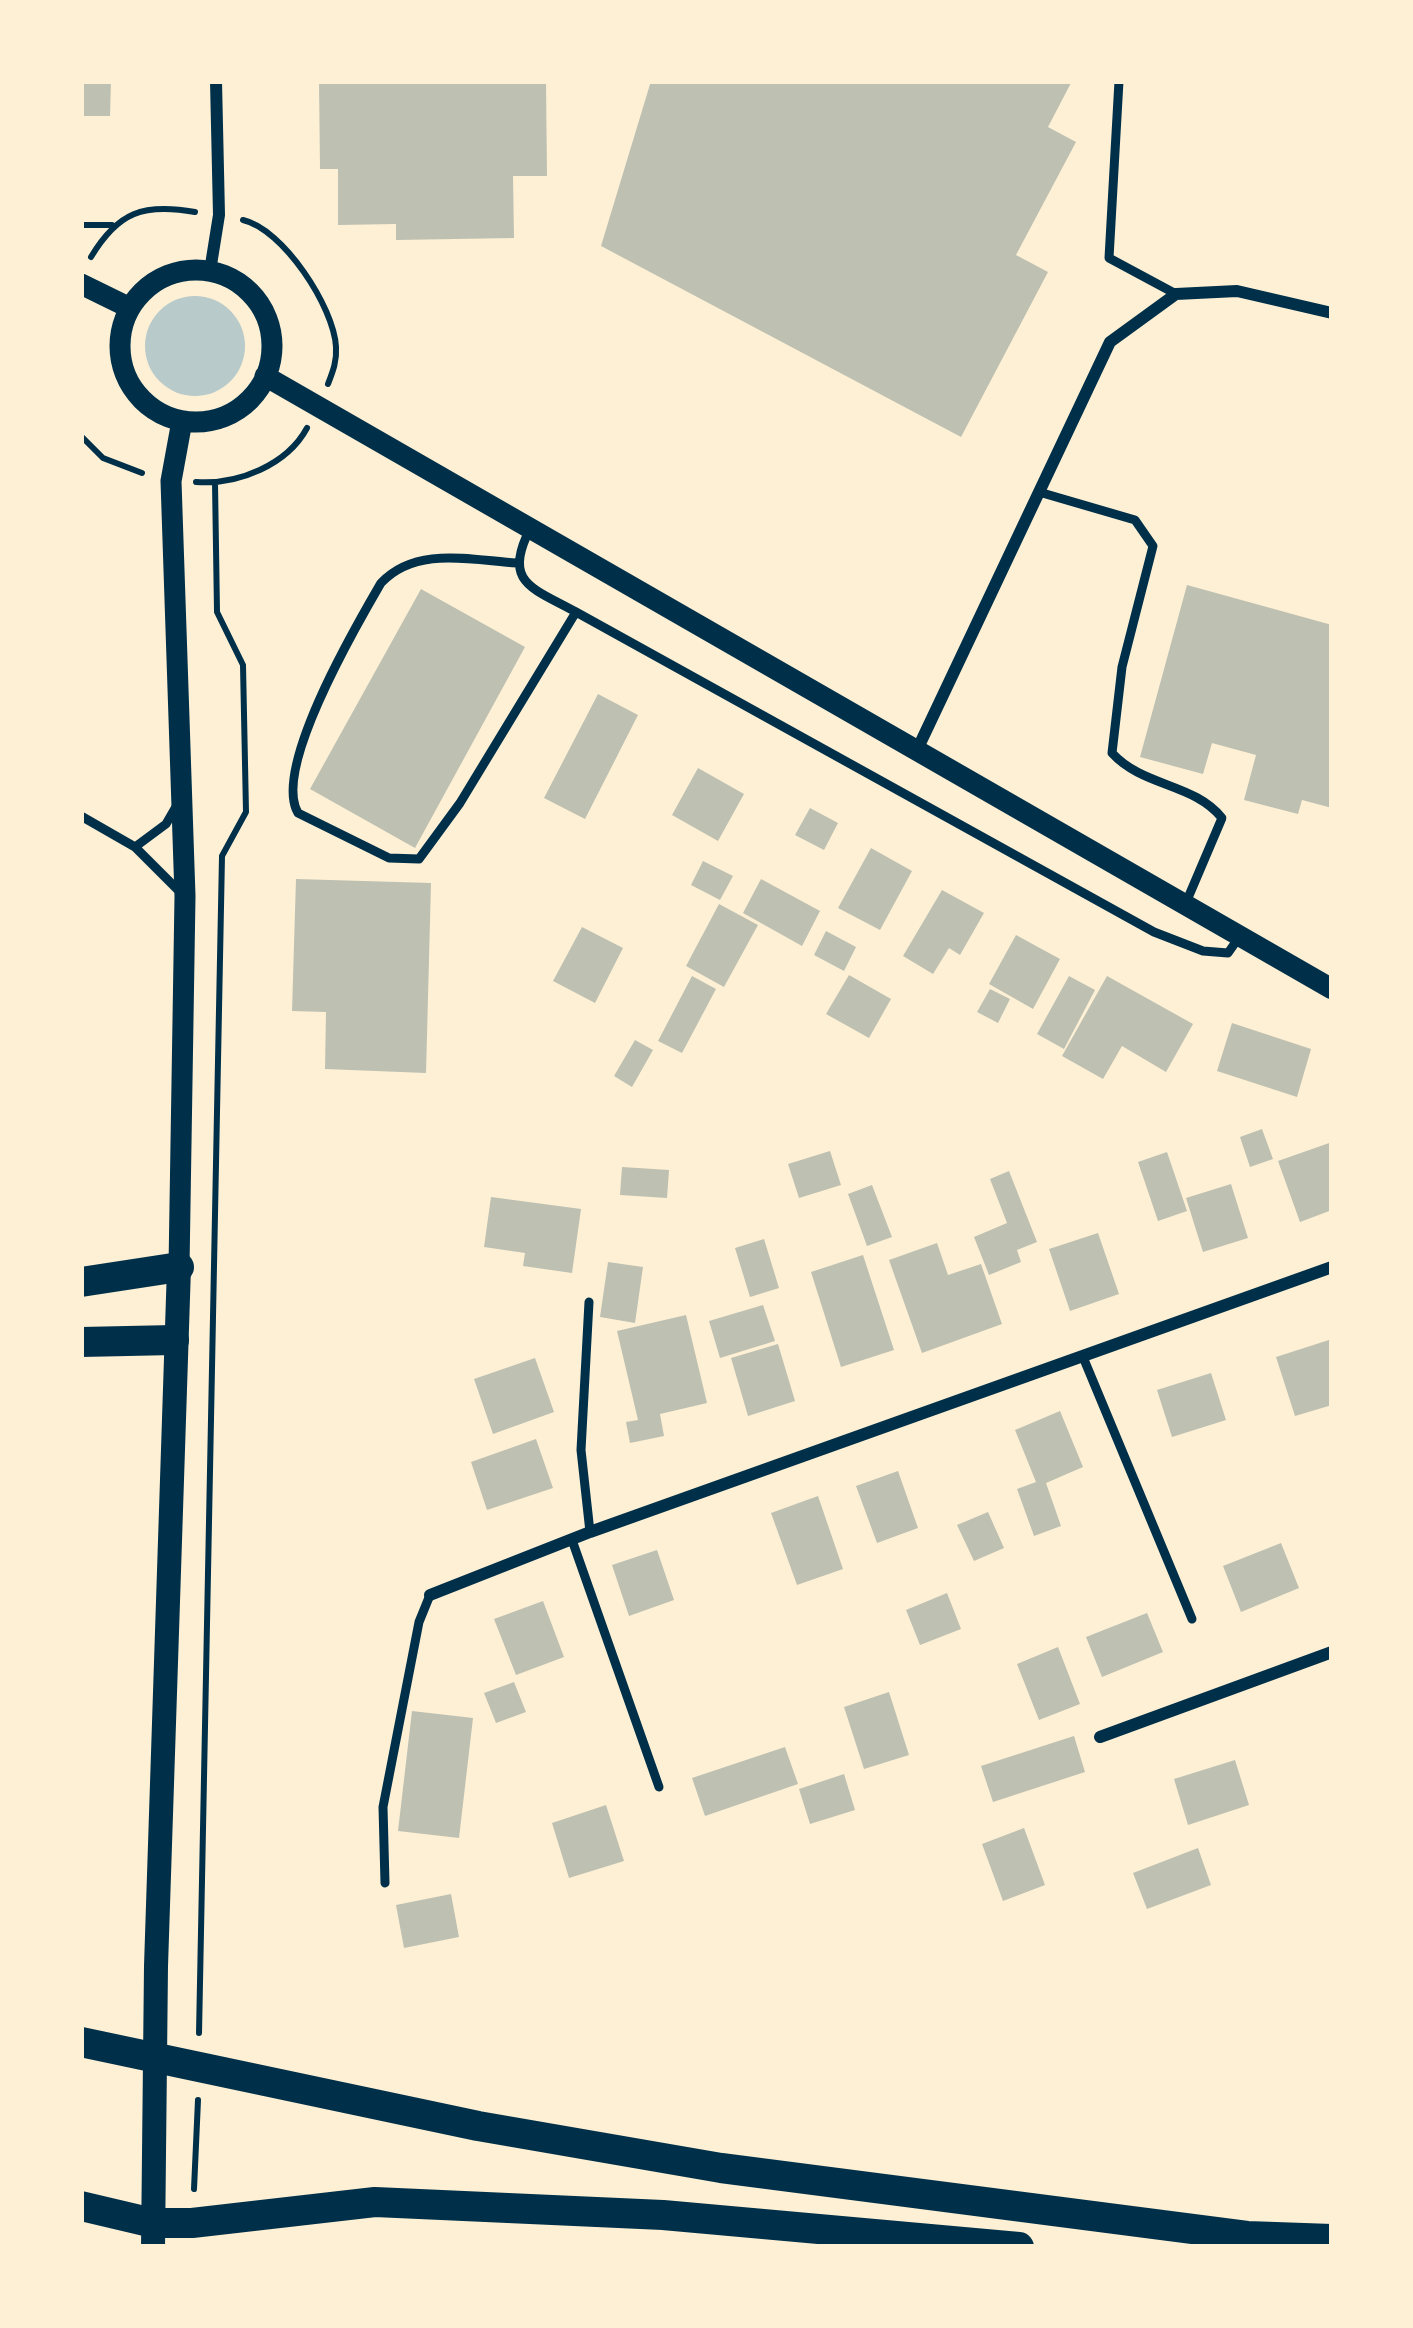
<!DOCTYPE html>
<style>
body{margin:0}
#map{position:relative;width:1413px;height:2328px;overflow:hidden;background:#fdf0d5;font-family:Poppins,sans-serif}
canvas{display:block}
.frame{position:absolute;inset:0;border:84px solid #fdf0d5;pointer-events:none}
</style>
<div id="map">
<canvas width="1413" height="2328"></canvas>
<div class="frame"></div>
</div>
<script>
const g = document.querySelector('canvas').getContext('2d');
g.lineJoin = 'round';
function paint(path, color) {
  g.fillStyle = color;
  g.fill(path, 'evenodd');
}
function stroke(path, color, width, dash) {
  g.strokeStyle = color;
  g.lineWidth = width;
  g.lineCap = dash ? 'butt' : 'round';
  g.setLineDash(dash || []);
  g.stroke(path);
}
const green = new Path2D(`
 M145 346a50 50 0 1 1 100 0a50 50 0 1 1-100 0Z`);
const building = new Path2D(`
 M81,81H111L110,116H81Z
 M319,81H546L547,176H513L514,238L396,240V224L338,225V169H320Z
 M651,81H1072L1048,127L1076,142L1016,255L1048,272L961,437L601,246Z
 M1187,585L1332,625V808L1302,800L1298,814L1244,800L1256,755L1212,743L1203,774L1140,757Z
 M421,589L525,647L415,848L310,789Z
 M598,694L638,715L585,819L544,798Z
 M698,768L744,794L718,841L672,815Z
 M810,808L838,823L824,850L795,835Z
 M871,848L912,871L880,930L838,908Z
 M703,861L733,876L720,900L691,885Z
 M296,879L431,883L426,1073L325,1069L326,1012L292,1011Z
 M761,879L820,911L802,946L743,913Z
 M942,890L984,913L960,955L949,948L933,974L903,956Z
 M719,904L758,925L724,987L686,966Z
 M582,927L623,948L595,1003L553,981Z
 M826,931L856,947L844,971L814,955Z
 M1016,935L1060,959L1033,1009L989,984Z
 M849,975L891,999L869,1038L826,1014Z
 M692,976L716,989L682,1053L658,1041Z
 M1069,976L1095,990L1064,1049L1037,1034Z
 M1107,976L1193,1024L1166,1072L1122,1046L1103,1079L1062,1056Z
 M990,989L1010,999L998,1023L977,1012Z
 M1232,1023L1311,1049L1297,1097L1217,1071Z
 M635,1040L653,1050L632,1087L614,1076Z
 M1262,1129L1273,1159L1250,1167L1240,1137Z
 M1332,1142V1210L1300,1222L1278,1161Z
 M830,1151L841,1185L799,1198L788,1164Z
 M1167,1152L1187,1211L1158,1221L1138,1162Z
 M622,1167L669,1170L667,1198L620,1195Z
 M1009,1171L1037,1242L1017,1250L1021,1262L989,1275L974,1237L1007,1223L990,1179Z
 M1231,1184L1248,1238L1203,1252L1186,1198Z
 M872,1185L892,1237L867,1246L848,1194Z
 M491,1197L581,1209L572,1273L523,1266L525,1253L484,1247Z
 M1098,1233L1119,1294L1070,1311L1049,1249Z
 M764,1239L779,1288L750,1297L735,1248Z
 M937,1243L948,1275L981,1264L1002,1324L922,1353L889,1260Z
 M863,1255L894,1350L841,1367L811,1272Z
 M608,1262L643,1267L635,1323L600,1317Z
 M763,1305L775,1341L720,1358L709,1321Z
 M686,1315L707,1403L660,1414L664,1436L630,1443L626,1422L638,1420L617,1331Z
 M1332,1339V1405L1295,1416L1276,1357Z
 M778,1344L795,1401L748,1416L731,1358Z
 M535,1358L554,1412L493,1434L474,1379Z
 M1211,1373L1226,1420L1172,1437L1157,1390Z
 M1060,1411L1083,1467L1046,1483L1061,1526L1034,1536L1017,1489L1036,1482L1015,1430Z
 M536,1439L553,1488L487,1510L471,1462Z
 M898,1471L918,1528L877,1543L856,1486Z
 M818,1496L843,1569L797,1585L771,1513Z
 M988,1512L1004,1548L974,1561L957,1525Z
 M1281,1543L1299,1588L1241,1612L1223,1566Z
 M657,1550L674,1600L629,1616L612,1565Z
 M947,1593L961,1629L920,1645L906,1610Z
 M543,1601L564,1657L516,1675L494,1619Z
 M1147,1613L1163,1652L1102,1677L1086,1637Z
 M1058,1647L1080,1704L1039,1720L1017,1664Z
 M514,1682L526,1712L496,1723L484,1693Z
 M889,1692L909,1755L864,1769L844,1707Z
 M412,1711L473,1718L459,1838L398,1831Z
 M1074,1736L1085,1772L993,1802L981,1766Z
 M785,1747L798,1784L705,1816L692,1778Z
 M1235,1760L1249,1805L1188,1825L1174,1779Z
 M844,1774L855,1810L810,1824L799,1789Z
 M606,1805L624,1861L569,1878L552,1823Z
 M1024,1828L1045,1885L1003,1901L982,1844Z
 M1198,1848L1211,1885L1147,1909L1133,1873Z
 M451,1894L459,1937L404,1948L396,1905Z`);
const path = new Path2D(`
 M243,220C283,229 334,307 336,347C337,361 333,371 328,384
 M81,225H112
 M91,257C118,212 143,203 195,212
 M81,436L103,458L142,473
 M196,482C238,485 287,465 307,428
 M199,2033L222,856L246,812L243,665L217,612L215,483
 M194,2189L198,2100`);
const service = new Path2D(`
 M1119,81L1109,258L1176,294
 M1039,492L1135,520L1153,546L1122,667L1112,753C1143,787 1194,783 1222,818L1185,905
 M530,529C502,583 533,588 576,612L1154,932L1203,951L1228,953L1240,936
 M517,563C470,560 416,546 381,583C356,626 272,769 298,813L389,858L419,859L460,803L576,612
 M81,816L135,847L181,893
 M135,847L166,824L177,805
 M589,1302L581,1450L590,1532
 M1083,1357L1192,1619
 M572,1540L659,1787
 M385,1883L383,1807L419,1622L430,1595`);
const minor = new Path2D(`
 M210,271L219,215L216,81
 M917,750L1110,342L1176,294L1237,291L1332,313
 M430,1595L590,1532L1332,1267
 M1100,1737L1332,1652`);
const tertiary = new Path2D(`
 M120 346a76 76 0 1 1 152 0a76 76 0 1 1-152 0Z
 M81,284L130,308
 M265,376L1332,989
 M179,1267L185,896L171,481L182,421`);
const secondary = new Path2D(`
 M153,2247L156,1966L179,1267`);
const primary = new Path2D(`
 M81,1282L179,1267
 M81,1342L174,1340
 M81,2042L478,2126L721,2168L1247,2236L1332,2239
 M81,2206L153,2223H192L375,2202L663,2215L1019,2247`);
paint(green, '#b9caca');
paint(building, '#bec0b2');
stroke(path, '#003049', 6);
stroke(service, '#003049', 9);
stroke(minor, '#003049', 12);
stroke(tertiary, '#003049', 21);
stroke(secondary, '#003049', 24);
stroke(primary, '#003049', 30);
</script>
